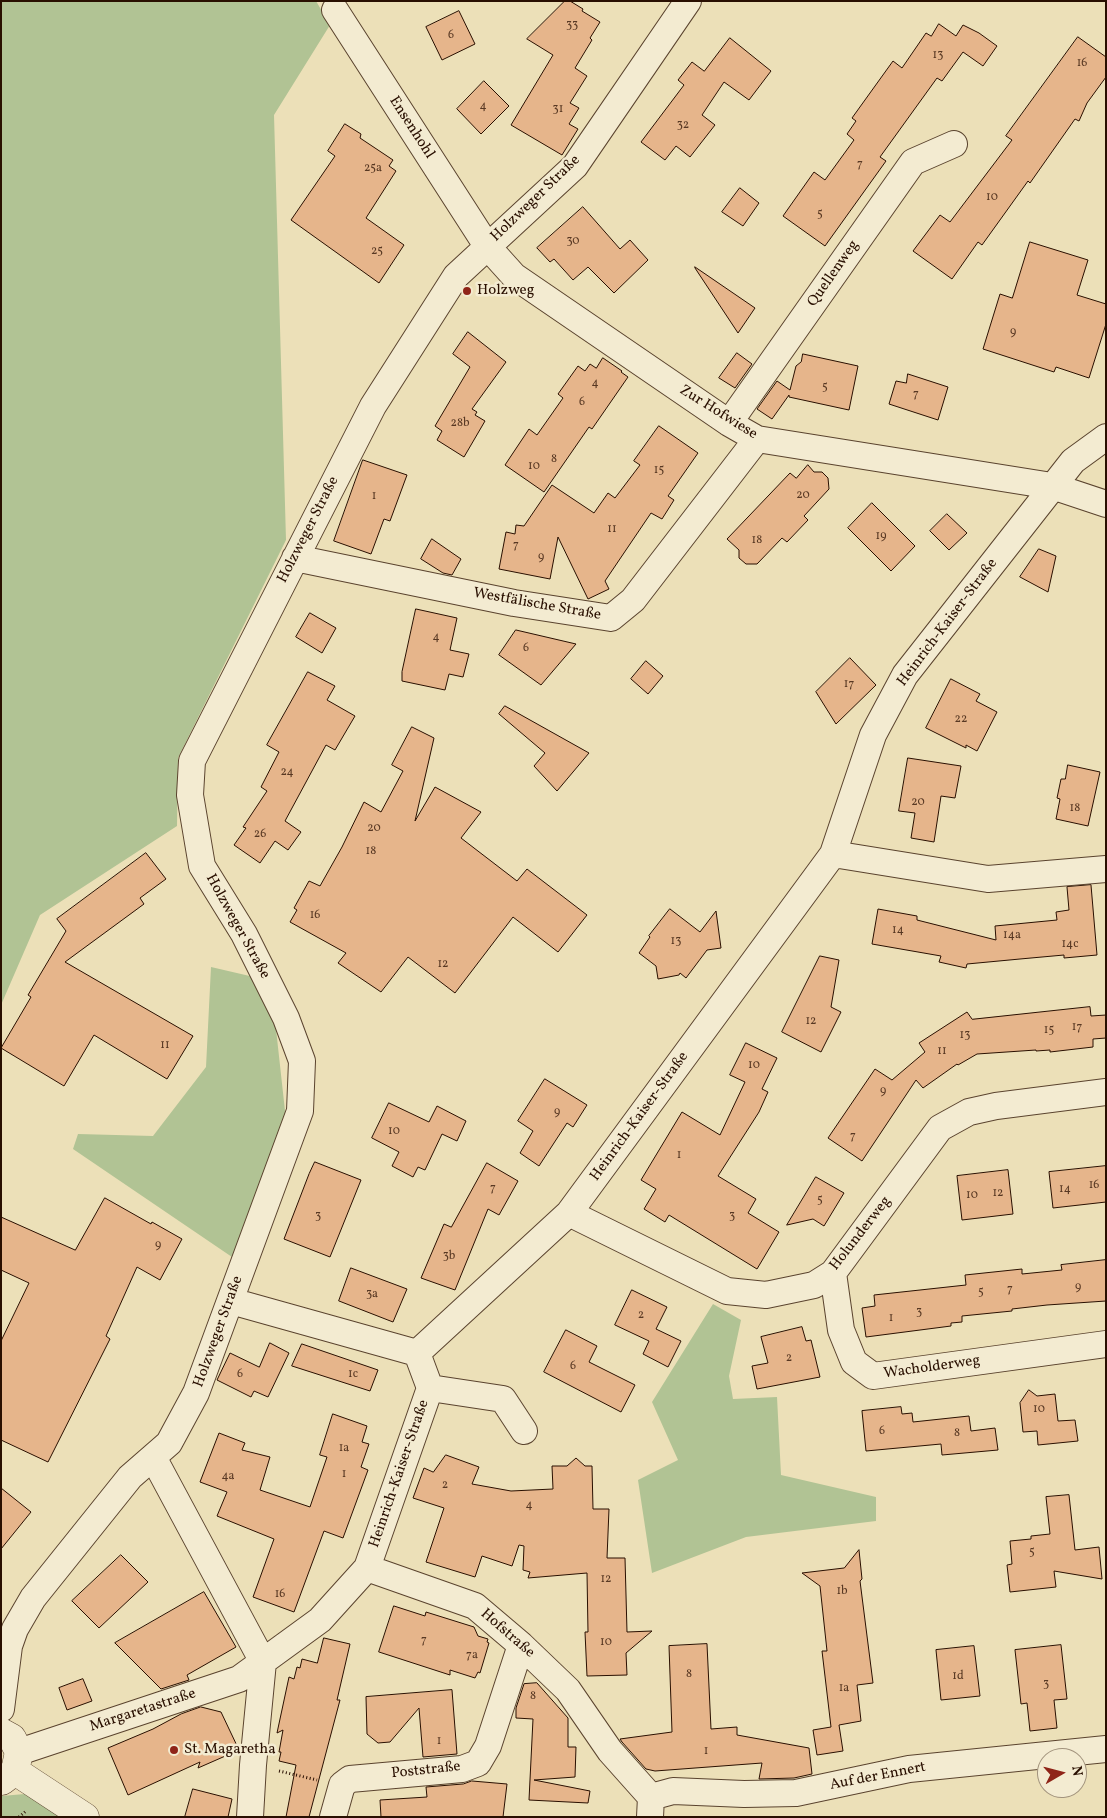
<!DOCTYPE html>
<meta charset="utf-8">
<style>
body{margin:0}
#map{position:relative;width:1107px;height:1818px;overflow:hidden;background:#ece0b8;font-family:Vollkorn,serif}
canvas{display:block}
.frame{position:absolute;inset:0;border:2px solid #290f00;pointer-events:none}
.north{position:absolute;left:1037px;top:1748px;width:50px;height:50px;box-sizing:border-box;background:#f3ebd1;border:1px solid #a2937d;border-radius:50%;rotate:82deg;font-size:14px;font-weight:700;line-height:20px;text-align:center;color:#290f00}
.north::after{content:'';display:block;margin:auto;width:18px;height:22px;background:#8f2418;clip-path:polygon(50% 0,100% 100%,50% 72%,0 100%)}
</style>
<div id="map">
<canvas width="1107" height="1818"></canvas>
<div class="frame"></div>
<div class="north">N</div>
</div>
<script>
const g = document.querySelector('canvas').getContext('2d');
g.lineJoin = 'round';
function paint(path, color) {
  g.fillStyle = color;
  g.fill(path, 'evenodd');
}
function stroke(path, color, width, dash) {
  g.strokeStyle = color;
  g.lineWidth = width;
  g.lineCap = dash ? 'butt' : 'round';
  g.setLineDash(dash || []);
  g.stroke(path);
}
function label(font, color, halo, rows, align = 'center') {
  g.font = font + ' Vollkorn,serif';
  g.lineWidth = 5;
  g.setLineDash([]);
  g.textBaseline = 'middle';
  g.strokeStyle = halo;
  g.fillStyle = color;
  for (const [text, x, y, turn = 0] of rows) {
    g.save();
    g.translate(x, y);
    g.rotate((+turn || 0) * Math.PI / 180);
    g.textAlign = isNaN(turn) ? turn : align;
    if (halo) g.strokeText(text, 0, 0);
    g.fillText(text, 0, 0);
    g.restore();
  }
}
const green = new Path2D(`
 M1,1H316L330,25L274,115L286,540L178,758L177,826L40,915L1,1005Z
 M211,967L254,977L276,1029L286,1120L232,1257L73,1149L78,1134L153,1136L206,1067Z
 M713,1304L741,1320L729,1376L733,1399L777,1397L781,1475L876,1497V1521L746,1537L652,1573L638,1480L678,1460L652,1402Z
 M25,1794L78,1817H1V1796Z`);
const building = new Path2D(`
 M565,1H570L583,9L582,11L600,22L590,38L592,40L575,68L587,76L570,103L579,108L569,124L578,129L562,155L511,125L553,55L527,39Z
 M459,11L475,44L442,60L426,27Z
 M939,24L956,36L963,25L979,33L997,46L983,66L963,52L942,81L937,78L880,157L886,161L825,246L783,216L814,172L825,180L854,140L847,134L856,121L852,118L893,61L902,68L926,33L931,36Z
 M1078,37L1106,57V77L1087,103L1079,121L1075,119L1030,183L1028,181L982,245L978,242L952,279L913,251L940,215L950,222L1012,140L1006,136Z
 M730,38L771,71L749,100L724,82L702,115L715,125L690,157L676,146L665,160L641,142L684,85L678,80L692,62L704,71Z
 M484,81L509,106L481,134L457,109Z
 M345,124L361,134L360,138L393,160L389,166L396,171L366,218L404,245L379,283L291,220L335,156L328,151Z
 M740,188L759,203L743,226L722,212Z
 M583,207L620,249L630,240L648,260L614,293L588,267L573,280L554,259L550,262L537,248Z
 M1030,242L1088,260L1077,295L1106,304V324L1089,378L1056,367L1054,372L983,349L1000,294L1012,298Z
 M695,267L755,308L738,333L695,268Z
 M468,332L506,362L472,409L477,412L475,415L485,421L464,457L437,440L442,431L435,426L470,367L453,354Z
 M737,353L752,364L735,388L719,378Z
 M803,354L858,366L849,410L789,397V395L772,419L757,409L777,381L790,390L796,366L801,362Z
 M603,358L622,371L621,372L628,377L592,429L589,427L544,492L505,465L529,429L537,435L563,398L558,394L578,366L585,371L590,364L596,368Z
 M908,374L948,387L938,420L889,404L896,381L906,383Z
 M659,426L698,453L668,496L674,500L662,519L651,513L605,581L609,589L588,599L558,537L550,579L499,569L506,532L515,534L516,525L524,526L552,485L594,513L608,493L615,498L640,465L634,461Z
 M363,460L407,475L390,521L384,519L371,554L334,541Z
 M808,465L814,472H822L828,478L829,489L804,516L808,520L787,542L782,538L757,564H746L739,558V550L727,539L790,473L796,478Z
 M872,503L915,546L891,571L848,528Z
 M947,514L967,533L949,550L930,531Z
 M432,539L461,559L452,575L443,573L421,559Z
 M1039,549L1056,556L1048,592L1020,577Z
 M416,609L457,618L450,650L469,654L463,677L449,674L445,690L402,681V672Z
 M310,613L336,628L322,653L296,637Z
 M516,630L576,644L541,685L499,655Z
 M850,658L876,685L836,724L816,692Z
 M646,661L663,676L648,694L631,679Z
 M308,672L335,686L327,700L355,716L335,750L326,745L285,821L301,832L288,850L275,841L260,863L234,845L246,828L243,827L267,791L261,787L279,752L267,745Z
 M951,679L980,694L976,701L997,712L977,751L966,745V748L926,728Z
 M505,706L589,753L557,791L534,766L545,753L499,714Z
 M412,727L434,738L415,821L435,787L481,812L461,838L517,881L527,869L587,915L558,952L513,917L455,993L408,957L381,992L338,963L346,953L290,922L297,910L294,908L309,881L320,886L342,847L364,802L381,812L403,771L392,765Z
 M908,758L961,766L955,798L941,796L934,842L911,838L915,813L899,811Z
 M1068,765L1100,772L1088,826L1056,819L1060,799L1057,798L1061,779H1065Z
 M146,853L166,879L140,898L144,904L65,962L193,1036L167,1079L94,1035L64,1086L1,1048L31,997L28,995L66,931L57,919Z
 M1091,885L1097,955L1064,958V955L1020,959L967,964L966,968L939,962L941,956L872,944L878,909L917,916V920L996,940L995,926L1057,920L1056,912L1069,910L1067,887Z
 M670,909L700,932L716,911L721,948L707,950L686,978L680,973L679,975L658,979L656,966L639,953L650,937L649,936Z
 M820,956L839,960L831,1007L841,1012L821,1052L782,1032Z
 M1090,1007L1091,1016L1106,1015V1038L1093,1039V1047L1050,1052V1050L1036,1051V1050L977,1054L958,1065L957,1064L923,1088L916,1080L862,1161L828,1138L875,1069L892,1080L925,1052L919,1043L967,1012L972,1019Z
 M746,1043L777,1058L762,1089L768,1092L759,1112L718,1176L756,1199L748,1213L779,1232L757,1269L669,1215L665,1222L644,1209L656,1189L641,1180L682,1112L720,1135L745,1082L730,1075Z
 M545,1079L587,1105L573,1127L567,1123L539,1166L520,1153L533,1131L518,1121Z
 M389,1103L429,1122L437,1106L466,1121L457,1141L442,1134L425,1170L418,1167L413,1177L392,1166L399,1152L372,1138Z
 M315,1162L361,1180L330,1257L284,1239L309,1174Z
 M487,1163L518,1181L499,1215L488,1209L455,1290L421,1278L444,1224L451,1227Z
 M1106,1166V1202L1053,1208L1049,1172Z
 M1008,1170L1013,1214L962,1220L957,1176Z
 M816,1177L844,1193L824,1226L813,1219L787,1225Z
 M105,1198L151,1224L152,1222L182,1239L160,1280L137,1267L106,1336L110,1339L48,1462L1,1440V1341L29,1283L1,1270V1217L75,1250Z
 M1106,1260V1301L1047,1305L1012,1309V1311L962,1316V1322L951,1323V1326L866,1337L862,1308L875,1306L874,1295L966,1285L965,1275L1022,1269V1274L1062,1270L1061,1265Z
 M351,1268L407,1289L393,1322L339,1301Z
 M632,1290L667,1307L656,1329L681,1341L668,1367L643,1354L649,1341L615,1325Z
 M802,1327L806,1341L811,1340L820,1377L757,1389L752,1366L768,1363L761,1337Z
 M566,1330L597,1346L589,1362L635,1385L621,1412L544,1372Z
 M270,1343L289,1353L268,1397L254,1391L251,1397L217,1380L230,1353L259,1367Z
 M302,1344L378,1370L370,1391L292,1366Z
 M1029,1390L1037,1396L1055,1394L1058,1421L1075,1420L1078,1441L1038,1445L1037,1431L1023,1432L1020,1403Z
 M901,1407L902,1414L912,1413L913,1422L969,1416L971,1431L995,1428L998,1450L942,1455L941,1444L866,1451L862,1411Z
 M333,1414L367,1426L362,1442L369,1444L361,1467L368,1470L343,1538L324,1531L294,1612L253,1597L274,1539L217,1516L227,1492L200,1482L219,1433L245,1443L242,1450L270,1457L260,1490L310,1507L327,1457L320,1455Z
 M446,1455L479,1467L472,1484L511,1491L553,1489L552,1466H567L576,1458L585,1466H592L593,1509H609L607,1558H625L627,1632L652,1631L626,1653L627,1675L587,1676L585,1632H588L587,1573L528,1578L530,1572L523,1570L524,1546L519,1545L512,1566L482,1556L475,1577L426,1562L444,1508L413,1498L424,1468L433,1472Z
 M1,1488L31,1512L1,1549Z
 M1069,1495L1075,1550L1099,1547L1102,1579L1054,1571L1056,1587L1010,1592L1007,1565L1012,1564L1010,1541L1031,1539V1536L1050,1534L1046,1497Z
 M859,1550L862,1579L860,1581L873,1683L857,1685L861,1721L839,1725L843,1751L817,1755L813,1730L831,1727L822,1651H827L820,1586L802,1573L844,1568Z
 M121,1555L148,1582L99,1628L72,1601Z
 M204,1592L236,1647L187,1675L189,1680L161,1689L115,1643Z
 M394,1606L425,1616L426,1612L474,1627L478,1636L488,1639L487,1642L489,1643L480,1673L478,1672L475,1678L450,1670V1675L379,1652Z
 M324,1638L350,1644L337,1700H340L309,1817H286L296,1765L279,1761L281,1752H279L283,1730L277,1733L289,1677L294,1679L297,1667L300,1668L302,1659L317,1663Z
 M707,1644L711,1729L737,1727V1735L809,1748L812,1774L794,1778L759,1779L762,1763L655,1771L646,1769L622,1742L620,1739L672,1732L669,1646Z
 M1061,1645L1067,1699L1054,1700L1057,1728L1030,1731L1027,1703L1021,1704L1015,1650Z
 M974,1646L980,1696L941,1700L936,1650Z
 M83,1679L92,1701L67,1710L59,1688Z
 M537,1683L568,1718V1747H576L575,1777L534,1780L590,1791L588,1803L529,1800L533,1719L516,1718V1708L524,1684Z
 M452,1690L457,1754L423,1757L419,1708L390,1742L378,1743L367,1734L366,1697Z
 M201,1707L221,1712L239,1750L198,1768L200,1762L128,1795L108,1748L153,1729L181,1714Z
 M472,1781L507,1784L503,1817H381L380,1800L427,1797L426,1787L463,1784Z
 M193,1789L232,1799L228,1817H185Z`);
const path = new Path2D(`
 M279,1771L317,1780
 M19,1817L26,1811`);
const minor = new Path2D(`
 M335,10L487,246L514,276L729,423L757,439L1052,486L1106,504
 M729,423L913,162L954,144
 M295,558L514,603L611,618L633,600L757,439
 M833,854L988,879L1106,869
 M569,1213L727,1291L766,1295L814,1285L833,1273L940,1128L969,1112L996,1106L1106,1092
 M833,1273L841,1330L854,1362L873,1376L1106,1344
 M231,1301L417,1353L569,1213L833,854L873,735L905,675L1073,461L1106,437
 M430,1388L503,1399L524,1431
 M153,1457L263,1662L253,1765L250,1817
 M367,1568L475,1606L521,1645L568,1690L610,1751L651,1797L650,1817
 M1,1709L9,1646L15,1629L33,1598L130,1477L169,1443L196,1393L300,1111L302,1061L286,1018L244,934L202,866L190,795L192,761L373,406L456,276L575,166L688,1
 M19,1752L239,1679L320,1620L367,1568L430,1388L417,1353
 M651,1797L673,1791L744,1794L796,1793L909,1769L1106,1749
 M333,1817L342,1785L350,1779L462,1769L478,1763L488,1746L521,1645`);
const tertiary = new Path2D(`
 M1,1732L12,1738L19,1752L15,1771L2,1781
 M15,1771L85,1817`);
const markers = [
 [467,291,5,"#8f2418"],
 [174,1750,5,"#8f2418"]
];
const numberNames = [
 ["33",572,26],
 ["6",451,36],
 ["13",938,56],
 ["16",1082,64],
 ["4",483,107],
 ["31",558,110],
 ["32",683,126],
 ["7",860,165],
 ["25a",373,169],
 ["10",992,198],
 ["5",820,215],
 ["30",573,242],
 ["25",377,252],
 ["9",1013,333],
 ["4",595,384],
 ["5",825,388],
 ["7",916,395],
 ["6",582,403],
 ["28b",460,424],
 ["8",554,460],
 ["10",534,467],
 ["15",659,471],
 ["20",803,496],
 ["1",374,497],
 ["11",612,530],
 ["19",881,537],
 ["18",757,541],
 ["7",516,546],
 ["9",541,558],
 ["4",436,638],
 ["6",526,649],
 ["17",849,685],
 ["22",961,720],
 ["24",287,773],
 ["20",918,803],
 ["18",1075,809],
 ["20",374,829],
 ["26",260,835],
 ["18",371,852],
 ["16",315,916],
 ["14",898,931],
 ["14a",1012,936],
 ["13",676,942],
 ["14c",1070,945],
 ["12",443,965],
 ["12",811,1022],
 ["17",1077,1028],
 ["15",1049,1031],
 ["13",965,1036],
 ["11",165,1046],
 ["11",942,1052],
 ["10",754,1066],
 ["9",883,1092],
 ["9",557,1113],
 ["10",394,1132],
 ["7",853,1137],
 ["1",679,1156],
 ["16",1094,1186],
 ["7",493,1189],
 ["14",1065,1190],
 ["12",998,1194],
 ["10",972,1196],
 ["5",820,1201],
 ["3",318,1217],
 ["3",732,1217],
 ["9",158,1246],
 ["3b",449,1257],
 ["9",1078,1288],
 ["7",1010,1290],
 ["5",981,1293],
 ["3a",372,1295],
 ["3",919,1313],
 ["2",641,1316],
 ["1",891,1319],
 ["2",789,1359],
 ["6",573,1367],
 ["6",240,1375],
 ["1c",353,1375],
 ["10",1039,1410],
 ["6",882,1432],
 ["8",957,1434],
 ["1a",344,1449],
 ["1",344,1475],
 ["4a",228,1477],
 ["2",445,1486],
 ["4",529,1506],
 ["5",1032,1553],
 ["12",606,1580],
 ["1b",842,1592],
 ["16",280,1595],
 ["7",424,1641],
 ["10",606,1643],
 ["7a",472,1656],
 ["8",689,1675],
 ["1d",958,1677],
 ["3",1046,1685],
 ["1a",844,1689],
 ["8",533,1697],
 ["1",439,1742],
 ["1",706,1752]
];
const streetNames = [
 ["Ensenhohl",411,128,57],
 ["Holzweger Straße",536,199,-44],
 ["Quellenweg",834,274,-55],
 ["Zur Hofwiese",718,413,32],
 ["Holzweger Straße",309,530,-63],
 ["Westfälische Straße",537,605,10],
 ["Heinrich-Kaiser-Straße",948,623,-53],
 ["Holzweger Straße",237,927,61],
 ["Heinrich-Kaiser-Straße",640,1117,-54],
 ["Holunderweg",861,1234,-52],
 ["Holzweger Straße",219,1332,-70],
 ["Wacholderweg",932,1368,-8],
 ["Heinrich-Kaiser-Straße",400,1474,-71],
 ["Hofstraße",507,1634,41],
 ["Margaretastraße",143,1711,-18],
 ["Poststraße",426,1771,-6],
 ["Auf der Ennert",878,1777,-11]
];
const poiNames = [
 ["Holzweg",477,291],
 ["St. Magaretha",184,1750]
];
paint(green, '#b1c394');
paint(building, '#e6b58b');
stroke(building, '#290f00', 1);
stroke(minor, '#5a432e', 28);
stroke(tertiary, '#5a432e', 29);
stroke(path, '#290f00', 3, [1, 2.5]);
stroke(minor, '#f3ebd1', 26);
stroke(tertiary, '#f3ebd1', 28);
for (const [x, y, r, color] of markers) {
  const dot = new Path2D();
  dot.arc(x, y, r, 0, 2 * Math.PI);
  g.fillStyle = color;
  g.fill(dot);
  stroke(dot, '#f3ebd1', 2);
}
label('12px', '#583823', null, numberNames);
label('15px', '#290f00', '#f3ebd1', streetNames);
label('15px', '#290f00', '#f3ebd1', poiNames, 'left');
</script>
